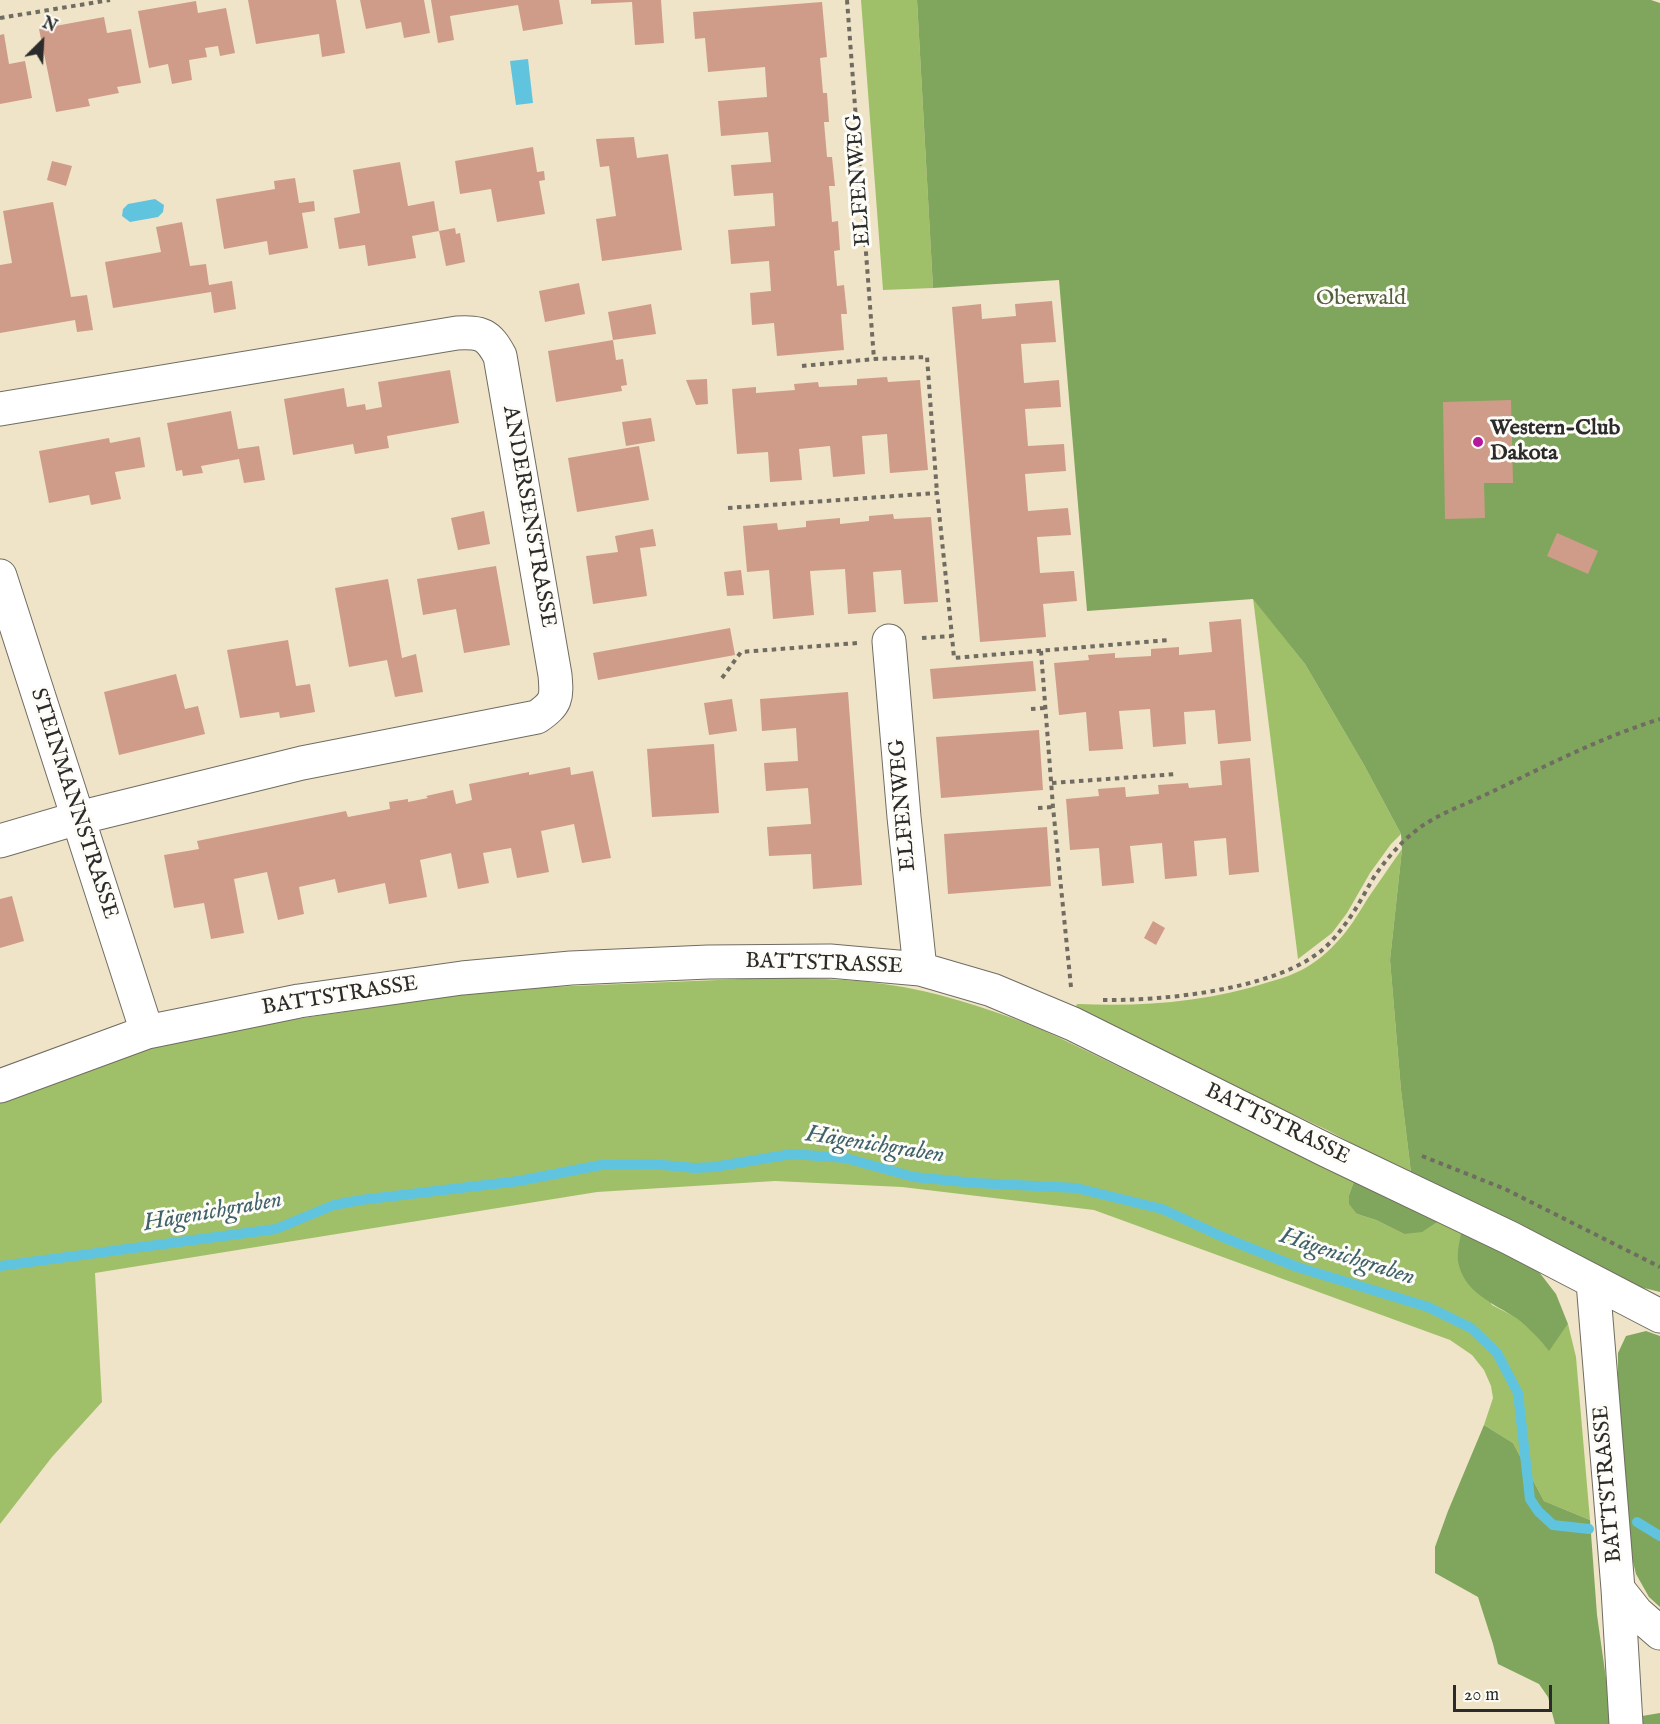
<!DOCTYPE html>
<meta charset="utf-8">
<style>
body{margin:0}
#map{position:relative;width:1660px;height:1724px;overflow:hidden;background:#efe4c7;font-family:"IM FELL English",serif}
canvas{display:block}
.north{position:absolute;left:12px;top:12px;width:60px;height:60px;-webkit-text-stroke:4px #fdfcf7;paint-order:stroke;rotate:24deg;font-size:16px;font-weight:700;line-height:24px;text-align:center;color:#2b2b2b}
.north::after{content:'';display:block;margin:auto;width:21px;height:27px;background:#2b2b2b;clip-path:polygon(50% 0,100% 100%,50% 72%,0 100%)}
.scale{position:absolute;left:1453px;top:1685px;width:99px;height:27px;box-sizing:border-box;border:3px solid #2b2b2b;border-top:0;padding-left:8px;font-size:18px;line-height:21px;white-space:nowrap;color:#2b2b2b;-webkit-text-stroke:4px #fdfcf7;paint-order:stroke}
</style>
<div id="map">
<canvas width="1660" height="1724"></canvas>
<div class="north">N</div>
<div class="scale">20 m</div>
</div>
<script>
const g = document.querySelector('canvas').getContext('2d');
g.lineJoin = 'round';
function paint(path, color) {
  g.fillStyle = color;
  g.fill(path, 'evenodd');
}
function stroke(path, color, width, dash) {
  g.strokeStyle = color;
  g.lineWidth = width;
  g.lineCap = dash ? 'butt' : 'round';
  g.setLineDash(dash || []);
  g.stroke(path);
}
function label(font, color, halo, rows, align = 'center') {
  g.font = font + ' "IM FELL English",serif';
  g.lineWidth = 6;
  g.setLineDash([]);
  g.textBaseline = 'middle';
  g.strokeStyle = halo;
  g.fillStyle = color;
  for (const [text, x, y, turn = 0] of rows) {
    g.save();
    g.translate(x, y);
    g.rotate((+turn || 0) * Math.PI / 180);
    g.textAlign = isNaN(turn) ? turn : align;
    if (halo) g.strokeText(text, 0, 0);
    g.fillText(text, 0, 0);
    g.restore();
  }
}
const green = new Path2D(`
 M861,0H917L933,288L883,290Z
 M1253,598L1305,664L1364,765L1401,834L1391,844L1370,873L1347,913L1332,933L1298,959Z
 M1402,849L1390,960L1401,1090L1412,1181L1369,1158L1355,1145L1327,1130L1206,1073L1077,1007L1076,1005L1078,1004C1142,1007 1208,1002 1269,982C1278,979 1287,977 1295,973C1310,967 1325,955 1336,943C1349,930 1358,914 1368,898C1379,882 1390,866 1402,849Z
 M766,978C818,978 871,979 923,991C970,1002 1017,1018 1060,1038C1096,1055 1131,1073 1166,1090C1228,1121 1291,1150 1355,1179L1349,1195L1357,1214L1376,1220L1404,1234L1440,1220L1462,1229L1460,1243L1492,1305L1515,1317L1536,1334L1549,1350L1568,1324L1576,1357L1590,1520L1544,1501L1513,1443L1484,1425L1493,1398L1491,1386L1484,1370L1472,1355L1450,1340L1094,1210L902,1187L775,1181L597,1192L95,1273L102,1402L52,1457L0,1524V1094L147,1041L500,989Z`);
const forest = new Path2D(`
 M917,0H1651L1660,3V1292L1640,1287L1535,1235L1412,1181L1401,1090L1390,960L1402,849L1401,834L1364,765L1305,664L1253,599L1087,611L1059,280L933,288Z
 M1355,1179L1440,1220L1422,1232L1404,1234L1376,1220L1357,1214L1349,1204V1195Z
 M1462,1229L1539,1272L1556,1294L1568,1324L1549,1351C1539,1338 1529,1328 1516,1318C1493,1303 1463,1292 1458,1261C1457,1251 1460,1239 1462,1229Z
 M1646,1331L1660,1336V1607L1649,1597L1636,1574L1629,1546L1618,1397V1353L1626,1336Z
 M1484,1425L1513,1443L1544,1501L1590,1520L1597,1615L1612,1721L1660,1713V1724H1555L1548,1697L1539,1684L1498,1664L1493,1644L1478,1597L1435,1573V1547L1448,1511Z`);
const water = new Path2D(`
 M528,59L533,103L516,105L510,61Z
 M155,199L164,205L163,212L158,217L130,222L122,216L123,209L128,204Z`);
const stream = new Path2D(`
 M0,1266L276,1229L334,1205L361,1200L519,1181L601,1165L652,1164L695,1168L714,1167L792,1154L845,1158L914,1177L975,1183L1076,1188L1162,1209L1225,1238L1297,1267L1428,1307L1471,1328L1497,1353L1518,1393L1530,1499L1538,1511L1553,1525L1589,1529
 M1637,1522L1660,1536`);
const building = new Path2D(`
 M248,0H336L345,53L322,57L319,34L256,44Z
 M360,0H424L430,33L404,38L401,22L366,29Z
 M431,0H559L563,24L523,31L518,5L450,16L454,40L438,43Z
 M591,0H661L664,43L635,45L632,2L591,4Z
 M196,1L198,13L226,8L235,53L220,56L218,46L205,48L207,57L189,60L192,80L172,84L168,64L149,68L138,11Z
 M822,2L827,57L820,58L823,93H827L829,122H824L827,157H832L835,186H829L832,222L838,221L840,250L834,251L837,286L844,285L847,314H841L844,350L777,356L774,323L752,325L750,293L771,291L769,261L731,264L728,230L775,226L773,193L734,196L731,165L771,162L768,132L721,136L718,101L767,97L765,67L708,72L705,38L695,39L693,12Z
 M104,17L107,33L131,29L141,83L117,87L119,93L88,99L90,106L56,112L39,29Z
 M4,34L9,64L25,61L32,98L0,104V35Z
 M634,137L637,158L668,154L682,250L602,261L596,219L616,216L609,166L600,167L596,139Z
 M533,147L537,172L544,171L545,180L539,181L545,214L497,222L491,189L460,194L455,161Z
 M52,161L72,166L66,186L47,180Z
 M400,162L408,206L434,201L439,231L412,236L416,258L368,266L365,245L339,249L334,218L360,213L353,170Z
 M295,178L299,203L314,201L315,211L302,213L308,248L269,255L267,241L224,249L216,199L275,189L274,181Z
 M53,202L71,297L87,295L93,330L77,332L75,320L0,333V265L12,263L3,211Z
 M182,222L190,266L206,264L209,285L232,281L236,309L214,313L211,292L113,308L105,262L161,252L156,227Z
 M455,228L456,234L460,233L465,262L446,266L439,231Z
 M579,283L585,314L545,322L539,291Z
 M1052,301L1056,342L1021,344L1024,383L1059,380L1061,407L1025,409L1028,446L1064,444L1066,471L1025,474L1028,511L1068,508L1071,535L1037,537L1040,573L1074,571L1077,601L1043,604L1046,637L980,642L952,307L981,304L982,319L1016,316L1015,304Z
 M651,304L656,334L613,340L608,312Z
 M613,340L616,360L623,359L627,385L621,386L622,391L556,402L548,351Z
 M450,370L459,423L387,436L389,448L355,454L353,444L293,455L284,399L344,388L347,407L365,404L366,410L382,407L378,382Z
 M887,377L888,382L920,380L928,470L890,473L887,434L862,436L865,474L833,477L830,446L799,449L802,480L770,482L768,452L737,454L732,389L756,387V393L795,390L794,384L818,382L819,387L857,385V379Z
 M707,379L708,404L696,405L686,380Z
 M1511,400L1513,483H1484L1485,518L1445,519L1443,402Z
 M231,411L238,449L259,446L265,480L244,483L239,459L201,466L203,473L183,476L182,470L176,471L167,423Z
 M651,418L655,441L626,446L622,422Z
 M140,437L145,467L115,472L121,499L91,505L89,495L49,503L39,451L109,438L110,443Z
 M639,446L649,500L577,512L568,458Z
 M484,511L490,544L458,550L451,518Z
 M893,514L894,519L931,517L938,602L904,604L901,570L873,572L876,612L848,614L845,569L810,571L814,615L773,619L769,570L747,572L743,526L777,523L778,530L806,527V521L840,518V524L869,521V516Z
 M653,529L656,546L640,548L647,596L593,604L586,556L618,552L615,536Z
 M1557,533L1598,551L1588,574L1547,556Z
 M496,566L510,645L464,653L456,609L423,615L417,579Z
 M741,570L744,595L727,596L724,572Z
 M388,579L402,658L416,654L423,692L395,697L387,660L349,667L335,588Z
 M1241,619L1251,741L1218,744L1215,710L1184,712L1186,744L1153,747L1150,709L1119,711L1123,749L1089,751L1086,712L1059,715L1054,663L1089,660L1088,655L1115,653V658L1151,656V649L1179,647V655L1212,652L1209,622Z
 M730,628L735,655L598,680L593,653Z
 M288,640L296,686L310,684L315,712L280,718L279,712L240,718L227,650Z
 M1033,661L1036,691L933,699L930,669Z
 M176,674L185,709L198,706L205,734L119,755L104,692Z
 M848,692L862,885L813,889L811,854L769,856L767,827L811,824L808,788L766,791L764,763L798,761L796,728L762,731L760,699Z
 M732,699L737,731L709,735L704,703Z
 M1039,730L1043,790L941,798L936,737Z
 M714,744L719,813L652,817L647,749Z
 M1250,758L1259,872L1229,875L1226,838L1194,841L1197,876L1165,879L1162,843L1130,846L1134,883L1102,886L1099,848L1070,850L1066,799L1099,796L1098,789L1125,787L1126,797L1159,794L1158,785L1188,783L1189,788L1222,785L1220,761Z
 M570,767L571,775L593,771L611,858L582,863L574,824L541,831L549,872L517,878L511,848L483,853L489,883L458,889L451,853L420,860L427,897L389,904L385,883L338,893L335,879L299,887L304,914L278,920L267,872L234,879L244,933L211,939L204,903L174,908L164,855L199,849L197,841L346,811L348,817L390,809L389,802L408,799V802L428,798L426,796L453,790L456,804L472,800L469,784L529,772V775Z
 M1047,827L1051,886L948,894L944,834Z
 M12,896L24,941L0,948V899Z
 M1153,921L1165,928L1156,945L1144,938Z`);
const path = new Path2D(`
 M847,0L874,359
 M0,18L110,0
 M802,366L874,359L927,357L937,493
 M728,508L937,493L952,636
 M922,638L952,636L954,658L1169,640
 M1041,651L1053,807L1071,987
 M722,678L741,652L858,643
 M1031,709L1045,708
 M1052,783L1177,774
 M1038,808L1053,807
 M1103,1000C1162,1001 1265,990 1314,956C1325,949 1335,938 1343,927C1355,912 1364,894 1374,877C1385,861 1398,845 1413,833C1434,815 1460,807 1485,795C1542,768 1599,738 1660,719
 M1422,1156L1505,1189L1660,1267`);
const minor = new Path2D(`
 M0,409L457,333C482,332 488,334 500,356L555,675C557,698 557,703 537,717L302,763L78,818L0,841
 M0,576L147,1032
 M889,641L904,817L920,969
 M0,1086L147,1032L299,1001L462,978L571,968L708,962L830,961L920,969L992,990L1073,1024L1328,1151L1510,1238L1660,1316
 M1593,1282L1618,1589L1626,1724
 M1618,1589L1637,1613L1660,1633`);
const markers = [
 [1478,442,6,"#b5179e"]
];
const streetNames = [
 ["ELFENWEG",860,180,-94],
 ["ANDERSENSTRASSE",528,517,80],
 ["STEINMANNSTRASSE",73,804,72],
 ["ELFENWEG",904,805,-95],
 ["BATTSTRASSE",824,965,2],
 ["BATTSTRASSE",340,997,-9],
 ["BATTSTRASSE",1277,1125,26],
 ["BATTSTRASSE",1609,1484,-95]
];
const parkNames = [
 ["Oberwald",1361,299]
];
const poiNames = [
 ["Western-Club",1490,429],
 ["Dakota",1490,454]
];
const waterNames = [
 ["Hägenichgraben",875,1146,9],
 ["Hägenichgraben",213,1213,-10],
 ["Hägenichgraben",1347,1258,18]
];
paint(green, '#9fc068');
paint(forest, '#7fa65c');
paint(water, '#61c4df');
stroke(stream, '#61c4df', 10);
paint(building, '#cf9c89');
stroke(minor, '#706c62', 35);
stroke(path, '#706c62', 4, [4.5, 4.5]);
stroke(minor, '#fff', 33);
for (const [x, y, r, color] of markers) {
  const dot = new Path2D();
  dot.arc(x, y, r, 0, 2 * Math.PI);
  g.fillStyle = color;
  g.fill(dot);
  stroke(dot, '#fdfcf7', 2);
}
label('22px', '#2b2b2b', '#fdfcf7', streetNames);
label('22px', '#545f40', '#fdfcf7', parkNames);
label('bold 22px', '#2b2b2b', '#fdfcf7', poiNames, 'left');
label('italic 24px', '#3e616a', '#fdfcf7', waterNames);
</script>
